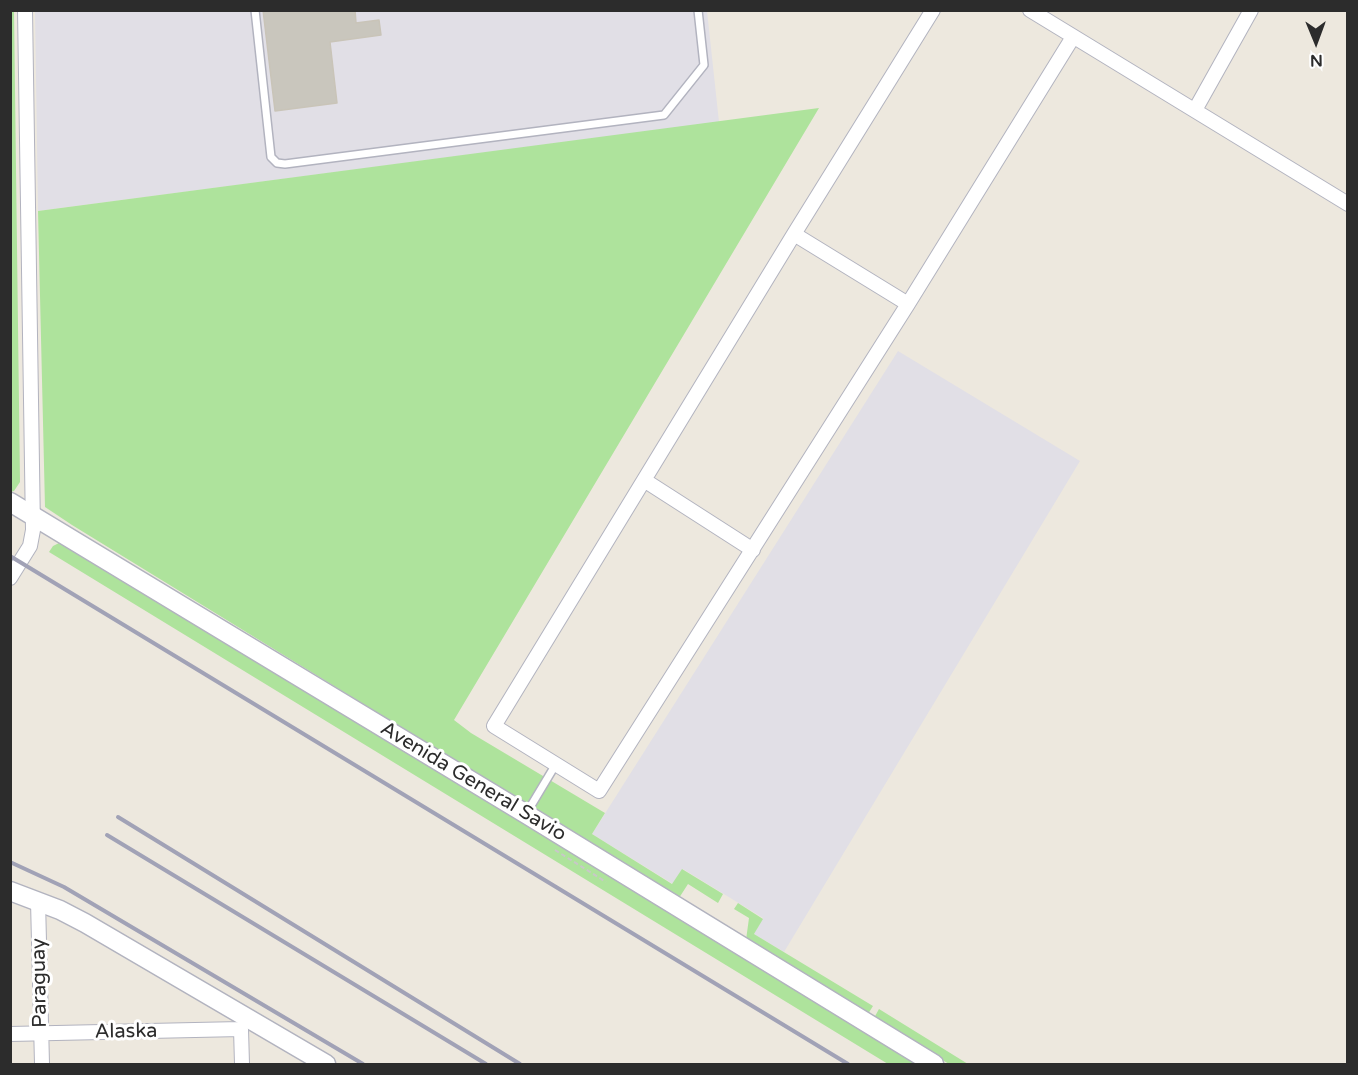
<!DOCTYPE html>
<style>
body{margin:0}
#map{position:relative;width:1358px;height:1075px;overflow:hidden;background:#ede8de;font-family:"Varela Round",sans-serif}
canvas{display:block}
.frame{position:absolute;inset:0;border:12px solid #2c2c2c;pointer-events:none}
.north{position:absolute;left:1286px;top:12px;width:60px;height:60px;-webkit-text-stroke:4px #fff;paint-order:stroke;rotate:179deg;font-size:16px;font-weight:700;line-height:24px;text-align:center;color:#2c2c2c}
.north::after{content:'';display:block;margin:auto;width:21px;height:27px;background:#2c2c2c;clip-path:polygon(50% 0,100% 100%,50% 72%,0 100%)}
</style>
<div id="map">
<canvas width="1358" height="1075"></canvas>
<div class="frame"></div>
<div class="north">N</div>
</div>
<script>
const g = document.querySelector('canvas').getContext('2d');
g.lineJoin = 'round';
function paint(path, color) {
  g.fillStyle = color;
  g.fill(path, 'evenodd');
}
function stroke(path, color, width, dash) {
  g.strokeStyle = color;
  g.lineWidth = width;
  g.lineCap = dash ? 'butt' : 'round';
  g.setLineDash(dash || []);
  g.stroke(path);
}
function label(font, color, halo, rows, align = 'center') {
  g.font = font + ' "Varela Round",sans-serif';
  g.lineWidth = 6;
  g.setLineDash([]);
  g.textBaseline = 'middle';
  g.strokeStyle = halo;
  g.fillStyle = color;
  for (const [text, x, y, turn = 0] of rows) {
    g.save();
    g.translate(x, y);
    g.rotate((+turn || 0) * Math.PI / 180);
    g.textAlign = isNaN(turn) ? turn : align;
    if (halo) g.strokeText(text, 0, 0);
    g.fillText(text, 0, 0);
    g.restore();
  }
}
const industrial = new Path2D(`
 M35,11H707L719,122L38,211Z
 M898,351L1080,461L784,952L754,934L763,918L683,869L673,884L592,834Z`);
const green = new Path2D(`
 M14,11L20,482L14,491L11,492L10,11Z
 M819,108L454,720L471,733L605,813L592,834L672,884L682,869L723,894L718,903L688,884L679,898L72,525L45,507L38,211Z
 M63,541L920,1064H888L49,552L53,546Z
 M738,903L763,919L754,934L873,1006L868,1014L746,940L749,918L734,909Z
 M879,1009L968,1064H949L874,1018Z`);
const building = new Path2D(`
 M263,10H355L356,23L379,20L381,35L330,42L337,103L275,111Z`);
const path = new Path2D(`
 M555,850L606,882`);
const service = new Path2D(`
 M255,10L271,157L277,163L285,164L664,115L704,65L698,10
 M526,814L556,764`);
const minor = new Path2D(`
 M933,10L794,234L494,726L599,791L908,304L1073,37
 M1030,10L1348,204
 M1195,110L1251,10
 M794,234L908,304
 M644,480L753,550
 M10,578L30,546L33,530L25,10
 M38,901L42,1064
 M241,1029L242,1064
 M10,1034L241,1029`);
const secondary = new Path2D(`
 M10,502L526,814L934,1064
 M10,891L60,910L85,923L326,1064`);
const rail = new Path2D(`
 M10,556L848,1064
 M118,817L520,1064
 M107,835L486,1064
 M10,862L64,887L363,1064`);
const streetNames = [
 ["Avenida General Savio",473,782,31],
 ["Paraguay",40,983,-91],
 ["Alaska",126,1032,-1]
];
paint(industrial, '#e1dfe6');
paint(green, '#aee39c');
paint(building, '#c9c6bd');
stroke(building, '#c9c4b8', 1.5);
stroke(service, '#b2b3bf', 10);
stroke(minor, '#b2b3bf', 16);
stroke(secondary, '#b2b3bf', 21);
stroke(path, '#c8c8c8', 2, [4.5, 3]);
stroke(service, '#fff', 7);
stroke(minor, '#fff', 14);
stroke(secondary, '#fff', 18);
stroke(rail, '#a1a2b6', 4);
label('20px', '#2c2c2c', '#fff', streetNames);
</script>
